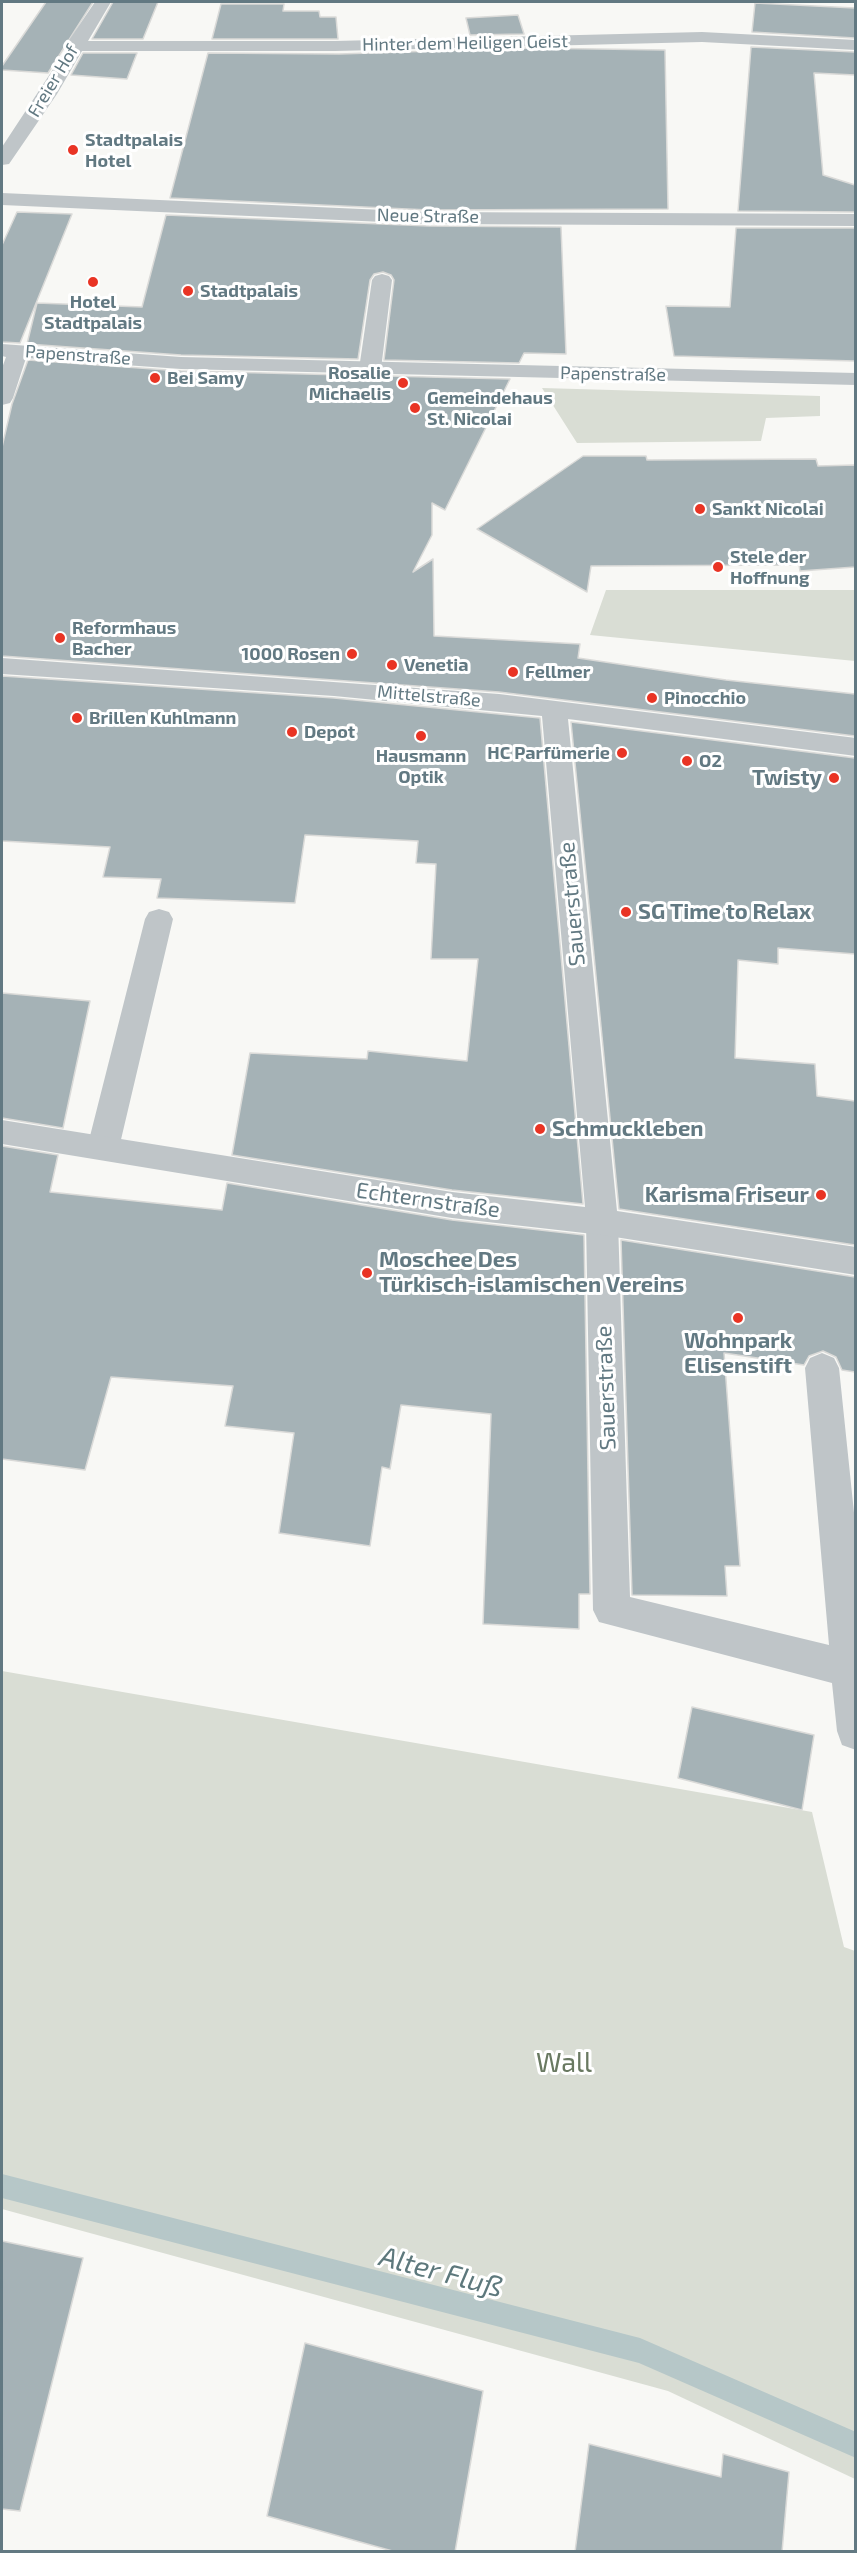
<!DOCTYPE html>
<meta charset="utf-8">
<style>
body{margin:0}
#map{position:relative;width:857px;height:2553px;overflow:hidden;background:#f8f8f5;font-family:"Exo 2",sans-serif}
canvas{display:block}
.frame{position:absolute;inset:0;border:3px solid #627982;pointer-events:none}
</style>
<div id="map">
<canvas width="857" height="2553"></canvas>
<div class="frame"></div>
</div>
<script>
const g = document.querySelector('canvas').getContext('2d');
g.lineJoin = 'round';
function paint(path, color) {
  g.fillStyle = color;
  g.fill(path, 'evenodd');
}
function stroke(path, color, width, dash) {
  g.strokeStyle = color;
  g.lineWidth = width;
  g.lineCap = dash ? 'butt' : 'round';
  g.setLineDash(dash || []);
  g.stroke(path);
}
function label(font, color, halo, rows, align = 'center') {
  g.font = font + ' "Exo 2",sans-serif';
  g.lineWidth = 6;
  g.setLineDash([]);
  g.textBaseline = 'middle';
  g.strokeStyle = halo;
  g.fillStyle = color;
  for (const [text, x, y, turn = 0] of rows) {
    g.save();
    g.translate(x, y);
    g.rotate((+turn || 0) * Math.PI / 180);
    g.textAlign = isNaN(turn) ? turn : align;
    if (halo) g.strokeText(text, 0, 0);
    g.fillText(text, 0, 0);
    g.restore();
  }
}
const green = new Path2D(`
 M542,388L820,396V416L766,418L761,441L577,443Z
 M606,590H855V661L590,635Z
 M2,1671L812,1812L844,1947L855,1951V2479L668,2391L2,2209Z`);
const stream = new Path2D(`
 M2,2174L640,2338L856,2432V2458L639,2363L2,2198Z`);
const building = new Path2D(`
 M46,2H93L48,73L2,70V66Z
 M113,2H158L143,39H92Z
 M755,3L855,8V38L752,32Z
 M221,4H284L283,11H319L320,17H336L338,39H212Z
 M518,15L524,34L470,35L466,18Z
 M751,47L855,52V75L814,73L823,175L855,185V212L738,211Z
 M529,48L665,50L668,209L429,210L170,198L208,53L339,54Z
 M83,53H137L127,79L71,75Z
 M17,212L72,214L20,343L2,342V245Z
 M166,215L429,226L561,227L566,354L524,353L519,363L384,360L394,280L391,275L383,272L374,274L370,280L358,359L181,355L27,344L37,303L142,307Z
 M736,228H855V361L674,356L666,306L730,307Z
 M28,360L181,371L510,379L445,510L432,503V535L413,572L433,559L434,636L580,644L578,658L726,680L855,694V736L499,692L2,656V447L12,404Z
 M583,456H646L647,460L816,459L818,466L855,465V567L800,571L799,565L591,566L587,592L477,529Z
 M2,676L334,698L540,718L583,1204L452,1190L232,1155L250,1053L367,1059L368,1051L467,1061L478,959H431L436,864L416,863L418,841L305,835L295,903L157,898L161,879L103,877L110,847L2,841Z
 M571,722L855,758V954L778,948V964L738,960L735,1058L815,1064L817,1096L855,1101V1245L619,1209Z
 M2,993L90,1001L63,1128L2,1118Z
 M2,1146L58,1155L50,1192L222,1210L227,1183L452,1220L584,1235L590,1594H579V1629L483,1624L491,1414L401,1405L390,1469L382,1467L370,1546L279,1533L294,1433L225,1426L233,1386L111,1377L85,1470L2,1459Z
 M621,1240L855,1277V1372L842,1370L836,1357L823,1351L809,1356L804,1365L724,1353L740,1566H725L727,1596L632,1595Z
 M692,1707L814,1735L802,1810L678,1778Z
 M2,2241L83,2258L20,2511L2,2509Z
 M305,2343L483,2391L455,2552H396L267,2516Z
 M589,2444L721,2477L723,2454L789,2472L782,2552H575Z`);
const lane = new Path2D(`
 M382,274L389,276L392,280L381,369L378,374H362L359,369L372,280L375,276Z
 M159,909L169,912L173,919L119,1148L114,1157L103,1160L92,1157L87,1148L145,919L149,912Z
 M602,1209L613,1213L618,1222L630,1597L829,1645L805,1368L810,1358L822,1353L834,1358L839,1368L856,1532V1750L842,1745L837,1731L832,1683L599,1622L593,1610L586,1222L591,1213Z`);
const street = new Path2D(`
 M95,2H111L88,41H335L702,32L856,40V50L702,42L335,51H82L57,94L9,164L2,165V147L67,48L65,46Z
 M2,193L429,212L856,214V226L429,224L2,205Z
 M2,344L181,357L856,373V385L181,369L26,358L13,398L10,403L2,405V368L6,357L2,356Z
 M2,658L499,694L856,738V756L568,719L617,1211L856,1247V1275L602,1235L452,1218L2,1144V1120L452,1192L585,1207L542,716L334,696L2,674Z`);
const markers = [
 [73,150,6,"#e93424"],
 [93,282,6,"#e93424"],
 [188,291,6,"#e93424"],
 [155,378,6,"#e93424"],
 [403,383,6,"#e93424"],
 [415,408,6,"#e93424"],
 [700,509,6,"#e93424"],
 [718,567,6,"#e93424"],
 [60,638,6,"#e93424"],
 [352,654,6,"#e93424"],
 [392,665,6,"#e93424"],
 [513,672,6,"#e93424"],
 [652,698,6,"#e93424"],
 [77,718,6,"#e93424"],
 [292,732,6,"#e93424"],
 [421,736,6,"#e93424"],
 [622,753,6,"#e93424"],
 [687,761,6,"#e93424"],
 [834,778,6,"#e93424"],
 [626,912,6,"#e93424"],
 [540,1129,6,"#e93424"],
 [821,1195,6,"#e93424"],
 [367,1273,6,"#e93424"],
 [738,1318,6,"#e93424"]
];
const farStreetnames = [
 ["Hinter dem Heiligen Geist",465,43,-1],
 ["Freier Hof",53,81,-59],
 ["Neue Straße",428,216,1],
 ["Papenstraße",78,355,4],
 ["Papenstraße",613,374,1],
 ["Mittelstraße",429,696,5]
];
const farPoinames = [
 ["Stadtpalais",85,140],
 ["Hotel",85,161],
 ["Stadtpalais",200,291],
 ["Hotel",93,302,"center"],
 ["Stadtpalais",93,323,"center"],
 ["Rosalie",391,373,"right"],
 ["Michaelis",391,394,"right"],
 ["Bei Samy",167,378],
 ["Gemeindehaus",427,398],
 ["St. Nicolai",427,419],
 ["Sankt Nicolai",712,509],
 ["Stele der",730,557],
 ["Hoffnung",730,578],
 ["Reformhaus",72,628],
 ["Bacher",72,649],
 ["1000 Rosen",340,654,"right"],
 ["Venetia",404,665],
 ["Fellmer",525,672],
 ["Pinocchio",664,698],
 ["Brillen Kuhlmann",89,718],
 ["Depot",304,732],
 ["HC Parfümerie",610,753,"right"],
 ["Hausmann",421,756,"center"],
 ["Optik",421,777,"center"],
 ["O2",699,761]
];
const poiNames = [
 ["Twisty",822,778,"right"],
 ["SG Time to Relax",638,912],
 ["Schmuckleben",552,1129],
 ["Karisma Friseur",809,1195,"right"],
 ["Moschee Des",379,1260],
 ["Türkisch-islamischen Vereins",379,1285],
 ["Wohnpark",738,1341,"center"],
 ["Elisenstift",738,1366,"center"]
];
const streetNames = [
 ["Sauerstraße",572,904,-95],
 ["Echternstraße",428,1200,8],
 ["Sauerstraße",606,1388,-92]
];
const nearParknames = [
 ["Wall",564,2063]
];
const nearWaternames = [
 ["Alter Fluß",441,2272,15]
];
paint(green, '#d9ddd4');
paint(stream, '#b6c7c8');
paint(building, '#a5b2b6');
stroke(building, '#dadad8', 1.5);
paint(lane, '#bfc5c8');
paint(street, '#bfc5c8');
for (const [x, y, r, color] of markers) {
  const dot = new Path2D();
  dot.arc(x, y, r, 0, 2 * Math.PI);
  g.fillStyle = color;
  g.fill(dot);
  stroke(dot, '#fff', 2);
}
label('18px', '#627982', '#fff', farStreetnames);
label('bold 18px', '#627982', '#fff', farPoinames, 'left');
label('bold 22px', '#627982', '#fff', poiNames, 'left');
label('22px', '#627982', '#fff', streetNames);
label('27px', '#697961', '#fff', nearParknames);
label('italic 28px', '#5d787c', '#fff', nearWaternames);
</script>
